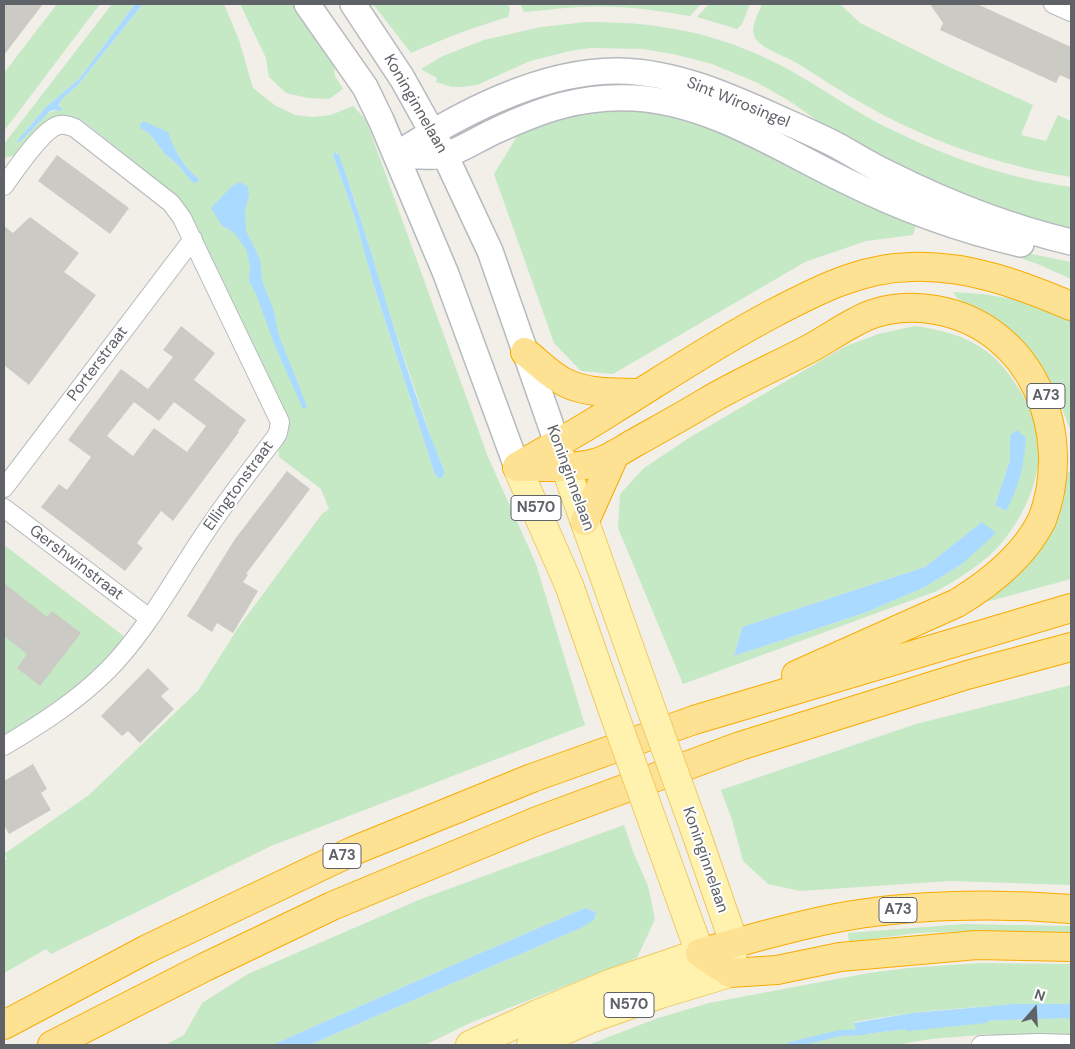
<!DOCTYPE html>
<style>
body{margin:0}
#map{position:relative;width:1075px;height:1049px;overflow:hidden;background:#f1efe8;font-family:"DM Sans",sans-serif}
canvas{display:block}
.frame{position:absolute;inset:0;border:5px solid #5f6368;pointer-events:none}
.north{position:absolute;left:1010px;top:984px;width:50px;height:50px;-webkit-text-stroke:4px #fff;paint-order:stroke;rotate:19deg;font-size:14px;font-weight:700;line-height:20px;text-align:center;color:#5f6368}
.north::after{content:'';display:block;margin:auto;width:18px;height:22px;background:#5f6368;clip-path:polygon(50% 0,100% 100%,50% 72%,0 100%)}
</style>
<div id="map">
<canvas width="1075" height="1049"></canvas>
<div class="frame"></div>
<div class="north">N</div>
</div>
<script>
const g = document.querySelector('canvas').getContext('2d');
g.lineJoin = 'round';
function paint(path, color) {
  g.fillStyle = color;
  g.fill(path, 'evenodd');
}
function stroke(path, color, width, dash) {
  g.strokeStyle = color;
  g.lineWidth = width;
  g.lineCap = dash ? 'butt' : 'round';
  g.setLineDash(dash || []);
  g.stroke(path);
}
function label(font, color, halo, rows, align = 'center') {
  g.font = font + ' "DM Sans",sans-serif';
  g.lineWidth = 4;
  g.setLineDash([]);
  g.textBaseline = 'middle';
  g.strokeStyle = halo;
  g.fillStyle = color;
  for (const [text, x, y, turn = 0] of rows) {
    g.save();
    g.translate(x, y);
    g.rotate((+turn || 0) * Math.PI / 180);
    g.textAlign = isNaN(turn) ? turn : align;
    if (halo) g.strokeText(text, 0, 0);
    g.fillText(text, 0, 0);
    g.restore();
  }
}
const green = new Path2D(`
 M57,4H100L4,131V73Z
 M112,4H135L79,79L46,107L17,141L19,143L46,114L57,110L62,99L77,86L143,4H224L239,40L253,88L276,106L295,115L313,117L331,115L353,106L366,120L488,457L536,564L585,725L271,846L51,954L46,949L4,973V861L7,859L4,854L89,795L198,691L238,628L322,514L329,509L321,489L279,457L278,446L285,412L187,209L177,196L82,120C38,104 39,154 4,158V144ZM167,132C175,152 183,166 199,179L192,182L178,165L165,154L149,133ZM337,152L354,198L384,298L434,446L444,470L438,478L434,472L374,286L353,212L333,155Z
 M240,4H293L333,59L335,76L343,89L329,99L308,98L286,93L269,77L266,58Z
 M373,4H508L510,9L508,17C474,27 443,39 411,53Z
 M520,4H701L690,16C666,12 642,8 617,7C586,5 555,9 524,12Z
 M709,4H750L742,24L737,29L697,17Z
 M762,4H840L860,23L947,66L1033,105L1021,135L1046,141L1058,115L1071,121V177C997,165 925,140 860,102C838,90 817,75 795,62C785,56 762,49 756,39C749,28 758,15 762,4Z
 M586,22C661,21 728,35 793,72C825,90 855,112 888,128C946,157 1007,178 1071,187V235L995,211L849,143L791,102L758,83L712,64L673,54L643,49L591,48L570,51L530,61L477,85L462,87H452L436,82L437,78L421,69L443,56L484,40L541,27Z
 M624,108L674,115L728,133L917,220L913,235L866,241L805,262L613,374L581,371L554,343L494,174L519,133L564,115Z
 M982,244L1071,262V279L1040,265Z
 M953,292L983,294L1019,300L1071,318V432L1055,390L1035,357L1001,325L957,298Z
 M915,326C940,330 965,335 986,351C1000,361 1011,376 1020,391C1027,402 1035,415 1037,429C1046,467 1027,512 1003,541C985,563 961,577 937,591L683,684L618,528L620,494L644,468L689,438L844,347L878,334ZM1010,460L1006,511L995,505ZM981,523L962,564L925,587L867,612L734,656L742,627L925,567Z
 M1068,471L1071,473V579L960,609L1061,501Z
 M4,545L125,637L88,677L70,694L4,738Z
 M1071,685V885L950,881L800,891L768,884L743,861L732,820L721,790L916,724Z
 M624,825L634,854L648,886L655,919L637,958L470,1023L425,1045H309L581,928L596,912L585,908L453,965L272,1045H165L184,1035L202,1003L248,974L421,899Z
 M964,924L1071,926V933L977,931L917,933L849,942L848,933Z
 M981,963L1071,964V1004C999,1004 925,1009 854,1022L857,1035L976,1021L1062,1018H1071V1036H991V1034L931,1039L895,1045H588L655,1019L709,1003L869,973L908,968Z`);
const water = new Path2D(`
 M135,4H143L77,86L62,99L58,106L62,108L61,111L54,110L49,112L19,143L17,141L46,107L79,79Z
 M143,121L168,132C175,152 183,166 199,179L197,183L192,182L178,165L165,154L149,133L140,128V125Z
 M335,152L339,155C376,259 402,368 444,470V473L442,478H438L434,472L374,286L353,212L333,155Z
 M240,182L248,187L249,195L245,211L246,231L260,259L262,281L274,311L279,336L307,406L305,409H303L275,346L256,294L249,281L250,268L247,251L236,235L229,229L222,226L211,208L232,186Z
 M1017,430L1026,438C1024,466 1019,487 1006,511L995,505L1010,460V435Z
 M982,522L996,533L962,564L925,587L867,612L734,656L742,627L925,567Z
 M585,908L596,912L594,920L581,928L309,1045H272L453,965Z
 M1015,1004H1071V1018L976,1021L857,1035L854,1023L912,1013Z`);
const stream = new Path2D(`
 M908,1028L985,1020
 M790,1045L840,1033L864,1032`);
const building = new Path2D(`
 M4,4H43L4,55Z
 M930,4H977L1071,47V80L1060,75L1056,83L940,30L943,23Z
 M57,155L129,208L110,234L38,181Z
 M30,217L79,253L64,272L96,295L29,385L4,365V226L13,233Z
 M181,326L215,353L194,380L246,420L238,431L239,432L173,521L161,511L137,543L143,548L125,571L41,507L59,484L67,490L91,457L68,440L121,369L148,389L173,357L163,350ZM134,402L159,421L174,402L206,426L187,452L154,428L133,456L107,436Z
 M287,471L310,489L246,574L248,575L243,582L258,591L233,633L217,623L212,632L187,616L235,539Z
 M4,583L47,617L52,611L81,633L40,686L17,668L27,654L4,636Z
 M148,668L169,689L161,696L174,709L140,743L128,731L122,736L101,716Z
 M33,764L47,789L41,793L51,810L9,834L4,825V781Z`);
const street = new Path2D(`
 M1053,4L1071,12
 M4,186C14,172 44,127 60,125C65,124 70,126 75,128L171,203L182,218L280,422L278,433L275,438C251,469 227,500 205,533C174,579 147,630 108,670C77,701 41,724 4,746
 M4,488L193,239
 M4,508L149,618
 M981,1045L1039,1043L1071,1044`);
const secondary = new Path2D(`
 M307,4L365,87L381,120L446,274L517,467
 M353,4L402,78L445,155L474,217L490,251L564,463
 M396,155C459,114 541,70 619,71C676,72 729,96 780,119C800,128 819,136 838,146C856,156 873,167 891,175C949,204 1008,227 1071,242
 M396,155C409,155 433,158 445,155C457,152 480,138 493,132C540,110 581,95 634,98C709,102 778,148 844,180C900,208 960,230 1021,244`);
const primary = new Path2D(`
 M565,466L647,697
 M517,467L569,585L612,708
 M470,1045L538,1014L612,983L700,953L661,845
 M531,1045L592,1018L660,994L730,973L734,943L696,833`);
const highway = new Path2D(`
 M525,352C538,362 551,376 566,383C589,394 615,392 640,393
 M518,466C550,448 582,430 613,410C666,377 717,343 772,314C816,291 860,268 911,267C968,265 1019,284 1071,306
 M517,467C541,466 575,470 598,462C611,458 623,449 636,442C659,429 683,416 706,402C738,383 772,368 805,351C823,342 839,330 857,321C880,308 910,305 936,310C1032,327 1075,433 1042,520C1024,556 990,583 957,603L796,675
 M585,521L615,454
 M700,953L730,973L777,970L840,957L977,945L1071,947
 M700,953C745,940 791,927 836,918C909,904 998,903 1071,909
 M4,1025L147,949L353,851L532,778L694,720L1071,608
 M52,1045L205,967L332,906L537,821L740,746L967,675L1071,647`);
const primaryBridge = new Path2D(`
 M647,697L696,833
 M612,708L661,845`);
const shields = [
 [1046,396,38],
 [536,508,50],
 [342,856,38],
 [898,910,38],
 [629,1005,50]
];
const shieldNames = [
 ["A73",1046,396],
 ["N570",536,508],
 ["A73",342,856],
 ["A73",898,910],
 ["N570",629,1005]
];
const streetNames = [
 ["Sint Wirosingel",738,103,22],
 ["Koninginnelaan",415,104,60],
 ["Porterstraat",98,364,-53],
 ["Koninginnelaan",570,478,70],
 ["Ellingtonstraat",239,486,-54],
 ["Gershwinstraat",76,563,37],
 ["Koninginnelaan",705,860,71]
];
paint(green, '#c5e8c5');
paint(water, '#aadaff');
stroke(stream, '#aadaff', 6);
paint(building, '#cccac5');
stroke(street, '#b5b8bc', 20);
stroke(secondary, '#b6babf', 28);
stroke(primary, '#f2c960', 30);
stroke(highway, '#f9ab00', 30);
stroke(street, '#fff', 18);
stroke(secondary, '#fff', 25);
stroke(primary, '#fff2af', 28);
stroke(highway, '#fde293', 28);
stroke(primaryBridge, '#f2c960', 30, []);
stroke(primaryBridge, '#fff2af', 28);
for (const [x, y, w] of shields) {
  const box = new Path2D();
  box.roundRect(x - w / 2, y - 12.5, w, 25, 4);
  g.fillStyle = '#fff';
  g.fill(box);
  stroke(box, '#5f6368', 1);
}
label('bold 15px', '#5f6368', null, shieldNames);
label('16px', '#5f6368', '#fff', streetNames);
</script>
